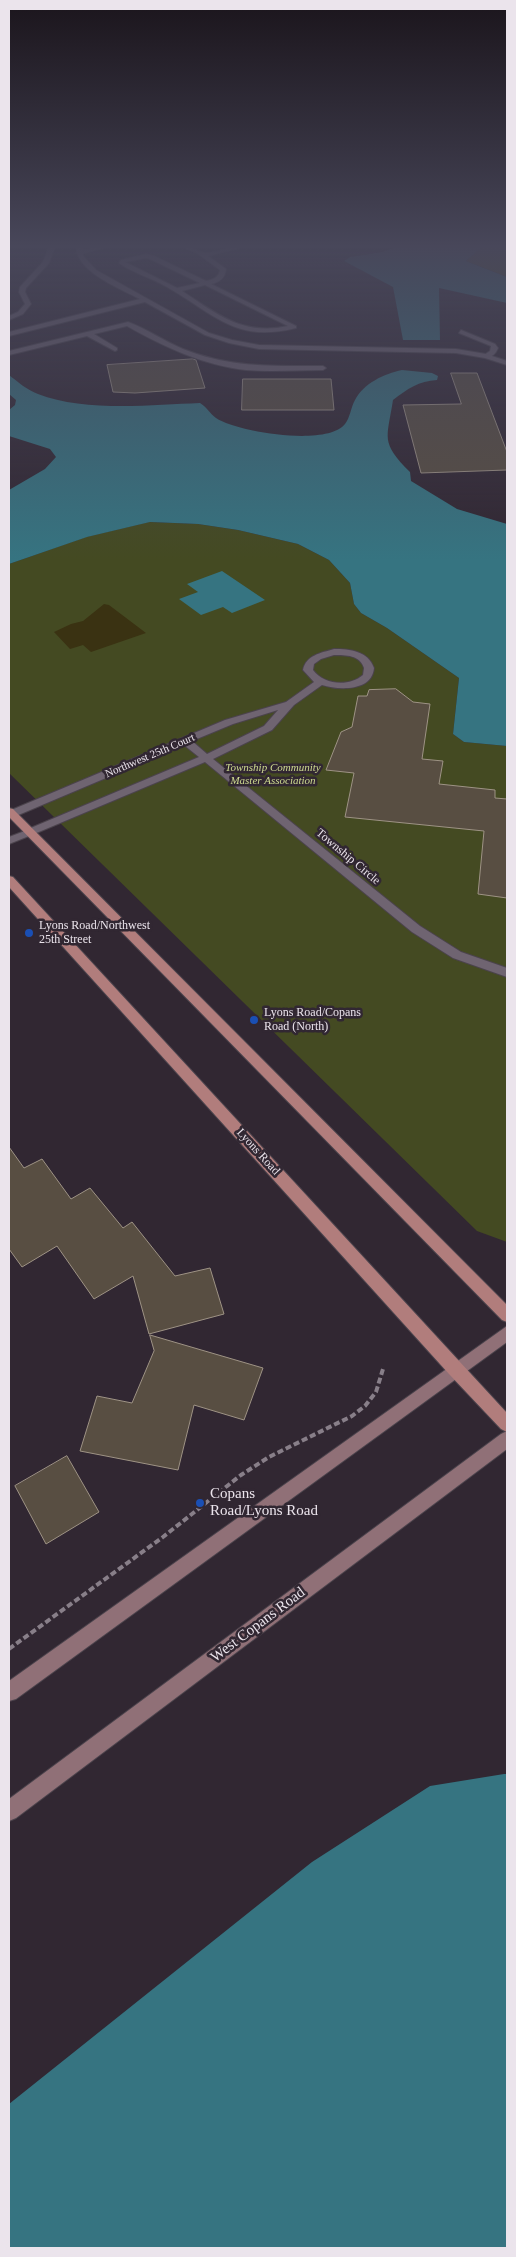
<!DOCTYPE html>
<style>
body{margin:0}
#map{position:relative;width:516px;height:2257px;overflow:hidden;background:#312732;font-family:"Times New Roman",serif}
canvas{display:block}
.frame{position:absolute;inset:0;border:10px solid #ebe4ec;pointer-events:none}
</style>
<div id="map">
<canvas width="516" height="2257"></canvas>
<div class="frame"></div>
</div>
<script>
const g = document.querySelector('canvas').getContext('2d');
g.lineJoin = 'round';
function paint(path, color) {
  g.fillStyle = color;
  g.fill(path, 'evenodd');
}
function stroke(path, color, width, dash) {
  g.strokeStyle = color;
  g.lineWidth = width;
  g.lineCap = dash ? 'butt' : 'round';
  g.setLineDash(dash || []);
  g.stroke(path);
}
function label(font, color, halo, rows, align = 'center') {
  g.font = font + ' "Times New Roman",serif';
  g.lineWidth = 5;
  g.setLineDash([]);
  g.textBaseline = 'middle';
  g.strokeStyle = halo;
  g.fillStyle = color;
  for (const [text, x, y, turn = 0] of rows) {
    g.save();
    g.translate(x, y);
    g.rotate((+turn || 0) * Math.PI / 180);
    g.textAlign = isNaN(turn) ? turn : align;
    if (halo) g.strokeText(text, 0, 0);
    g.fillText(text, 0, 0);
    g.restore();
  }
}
const green = new Path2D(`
 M149,522L198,524L238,530L298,544L329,560L350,583L354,604L361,613L387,628L459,678L453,734L464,742L507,746V1242L477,1231L9,773V564L86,537Z`);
const forest = new Path2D(`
 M485,244H507V277L466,261Z`);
const sand = new Path2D(`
 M104,604L109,605L146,633L91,652L83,645L70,649L54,632L71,624L83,621Z`);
const water = new Path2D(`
 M405,244H485L466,261L507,277V303L439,288L440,340H403L393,287L344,261L350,257L382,252Z
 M402,370L432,373L438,376L437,380C419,381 407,389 393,400C387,439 380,442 410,472L411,481L457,509L507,524V746L464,742L453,734L459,678L387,628L361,613L354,604L350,583L329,560L298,544L238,530L198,524L150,522L87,537L9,564V490L45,469L56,457L50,449L9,436V410L15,405L16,400L9,394V375C18,382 27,390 38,394C83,412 151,405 200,403C207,407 210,414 216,418C237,432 327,447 345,424C350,418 351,407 355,400C364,383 384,374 402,370Z
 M222,571L265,600L232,613L223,607L201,615L179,599L198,592L187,584Z
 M504,1774H507V2248H9V2104L312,1862L430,1786Z`);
const building = new Path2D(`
 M193,359L196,360L205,388L135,393L113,392L107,365Z
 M451,373H477L507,452V470L421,473L403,405L461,404Z
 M243,379H331L334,410H242Z
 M396,689L413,702L430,704L422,759L443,761L439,784L495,790V798L507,799V898L478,894L484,831L345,817L354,773L326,770L341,732L352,727L358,696H367L369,690Z
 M9,1147L24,1168L42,1159L71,1199L90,1188L123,1228L132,1222L175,1276L210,1268L224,1314L149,1334L133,1276L94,1299L57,1246L22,1267L9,1249Z
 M150,1335L263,1368L244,1420L194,1405L178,1470L80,1451L97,1396L132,1403L154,1351Z
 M67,1456L99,1512L46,1544L15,1486Z`);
const path = new Path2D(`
 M9,1649L163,1537L241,1475L269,1457L352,1416L365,1406L376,1392L383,1369`);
const service = new Path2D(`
 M105,244H114L79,255L76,253Z
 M176,244C187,243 197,253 206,253C222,252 237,244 254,244L208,256L226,269C225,278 220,282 211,284L296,326V328C235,343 216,315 167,287C152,278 133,273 119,263L121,260L146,254L154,256L206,281C213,280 219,277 220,270L197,253ZM146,258L150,259L200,283L177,288L125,262ZM205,285L288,326C243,336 217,314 182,291Z
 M128,322C147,329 164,341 183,349C231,368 273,366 323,366L326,368L323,370C297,370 271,372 246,370C203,365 164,347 127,326L94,334L117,348V350L115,351L87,336L9,355V351Z
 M461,330L495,344L498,348C496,354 490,359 484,357V355L490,351L491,346L459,333Z
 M334,649C350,649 368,651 374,668C372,692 338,690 322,685L294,705L272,730L213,759L420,926L461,952L507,968V977L453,958L412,932L205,762L34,834L30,835L24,832L26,830L199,757L184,745L16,816L9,817V811L225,720L286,702L314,682L303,670C306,655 321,653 334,649ZM334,655C346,655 360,655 364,668L363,675C349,687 324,685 313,670L314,664L321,659ZM278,710L264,726L207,754L192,741L233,724Z`);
const minor = new Path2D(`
 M50,244H56L49,263L26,288L25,292L31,304L23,314L9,320V316L18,312L25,304L19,292L20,287L43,262Z
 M77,244H83V256L96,270L209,333L232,340L259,345L456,349L486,354L507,361V365L485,358L456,353L259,349L229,343L205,335L145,302L9,336V332L140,299C121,289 72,270 77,244Z
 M30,829L36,832L34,834L9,844V837Z`);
const secondary = new Path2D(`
 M507,1326V1342L16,1699L9,1701V1681Z
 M507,1431V1449L16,1818L9,1821V1799L501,1434Z`);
const primary = new Path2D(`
 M9,808L13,809L507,1305V1322L502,1320L9,817Z
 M9,876L13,877L507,1413V1432L501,1429L449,1374L9,887Z`);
const markers = [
 [29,933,5,"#1a4fb4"],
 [254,1020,5,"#1a4fb4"],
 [200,1503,5,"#1a4fb4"]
];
const farStreetnames = [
 ["Northwest 25th Court",150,756,-23]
];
const farParknames = [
 ["Township Community",273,768],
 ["Master Association",273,781]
];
const streetNames = [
 ["Township Circle",348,857,40],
 ["Lyons Road",258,1152,48]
];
const poiNames = [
 ["Lyons Road/Northwest",39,926],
 ["25th Street",39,940],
 ["Lyons Road/Copans",264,1013],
 ["Road (North)",264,1027]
];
const nearPoinames = [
 ["Copans",210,1494],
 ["Road/Lyons Road",210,1511]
];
const nearStreetnames = [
 ["West Copans Road",258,1625,-37]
];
paint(green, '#444a22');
paint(forest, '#51582a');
paint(sand, '#3a3212');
paint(water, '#367481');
paint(building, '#584e42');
stroke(building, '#9e9385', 1);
stroke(service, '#4b434c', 2);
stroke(minor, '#4b434c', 2);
stroke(secondary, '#4b434c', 2);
stroke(primary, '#4b434c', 2);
stroke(path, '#887f89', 4, [6, 3]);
paint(service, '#6f6471');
paint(minor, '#6f6471');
paint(secondary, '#907077');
paint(primary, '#b17d7c');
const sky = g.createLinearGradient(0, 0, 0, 560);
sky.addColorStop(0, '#1b151c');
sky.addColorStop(0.44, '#48475a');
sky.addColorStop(1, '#48475a00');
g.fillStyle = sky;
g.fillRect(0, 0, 516, 560);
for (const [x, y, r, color] of markers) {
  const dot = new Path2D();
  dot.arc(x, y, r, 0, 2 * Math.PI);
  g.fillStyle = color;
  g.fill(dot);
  stroke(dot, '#312732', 2);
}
label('11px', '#ebe4ec', '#312732', farStreetnames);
label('italic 11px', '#ceda90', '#312732', farParknames);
label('12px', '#ebe4ec', '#312732', streetNames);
label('12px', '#ebe4ec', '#312732', poiNames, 'left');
label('15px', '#ebe4ec', '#312732', nearPoinames, 'left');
label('15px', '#ebe4ec', '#312732', nearStreetnames);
</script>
